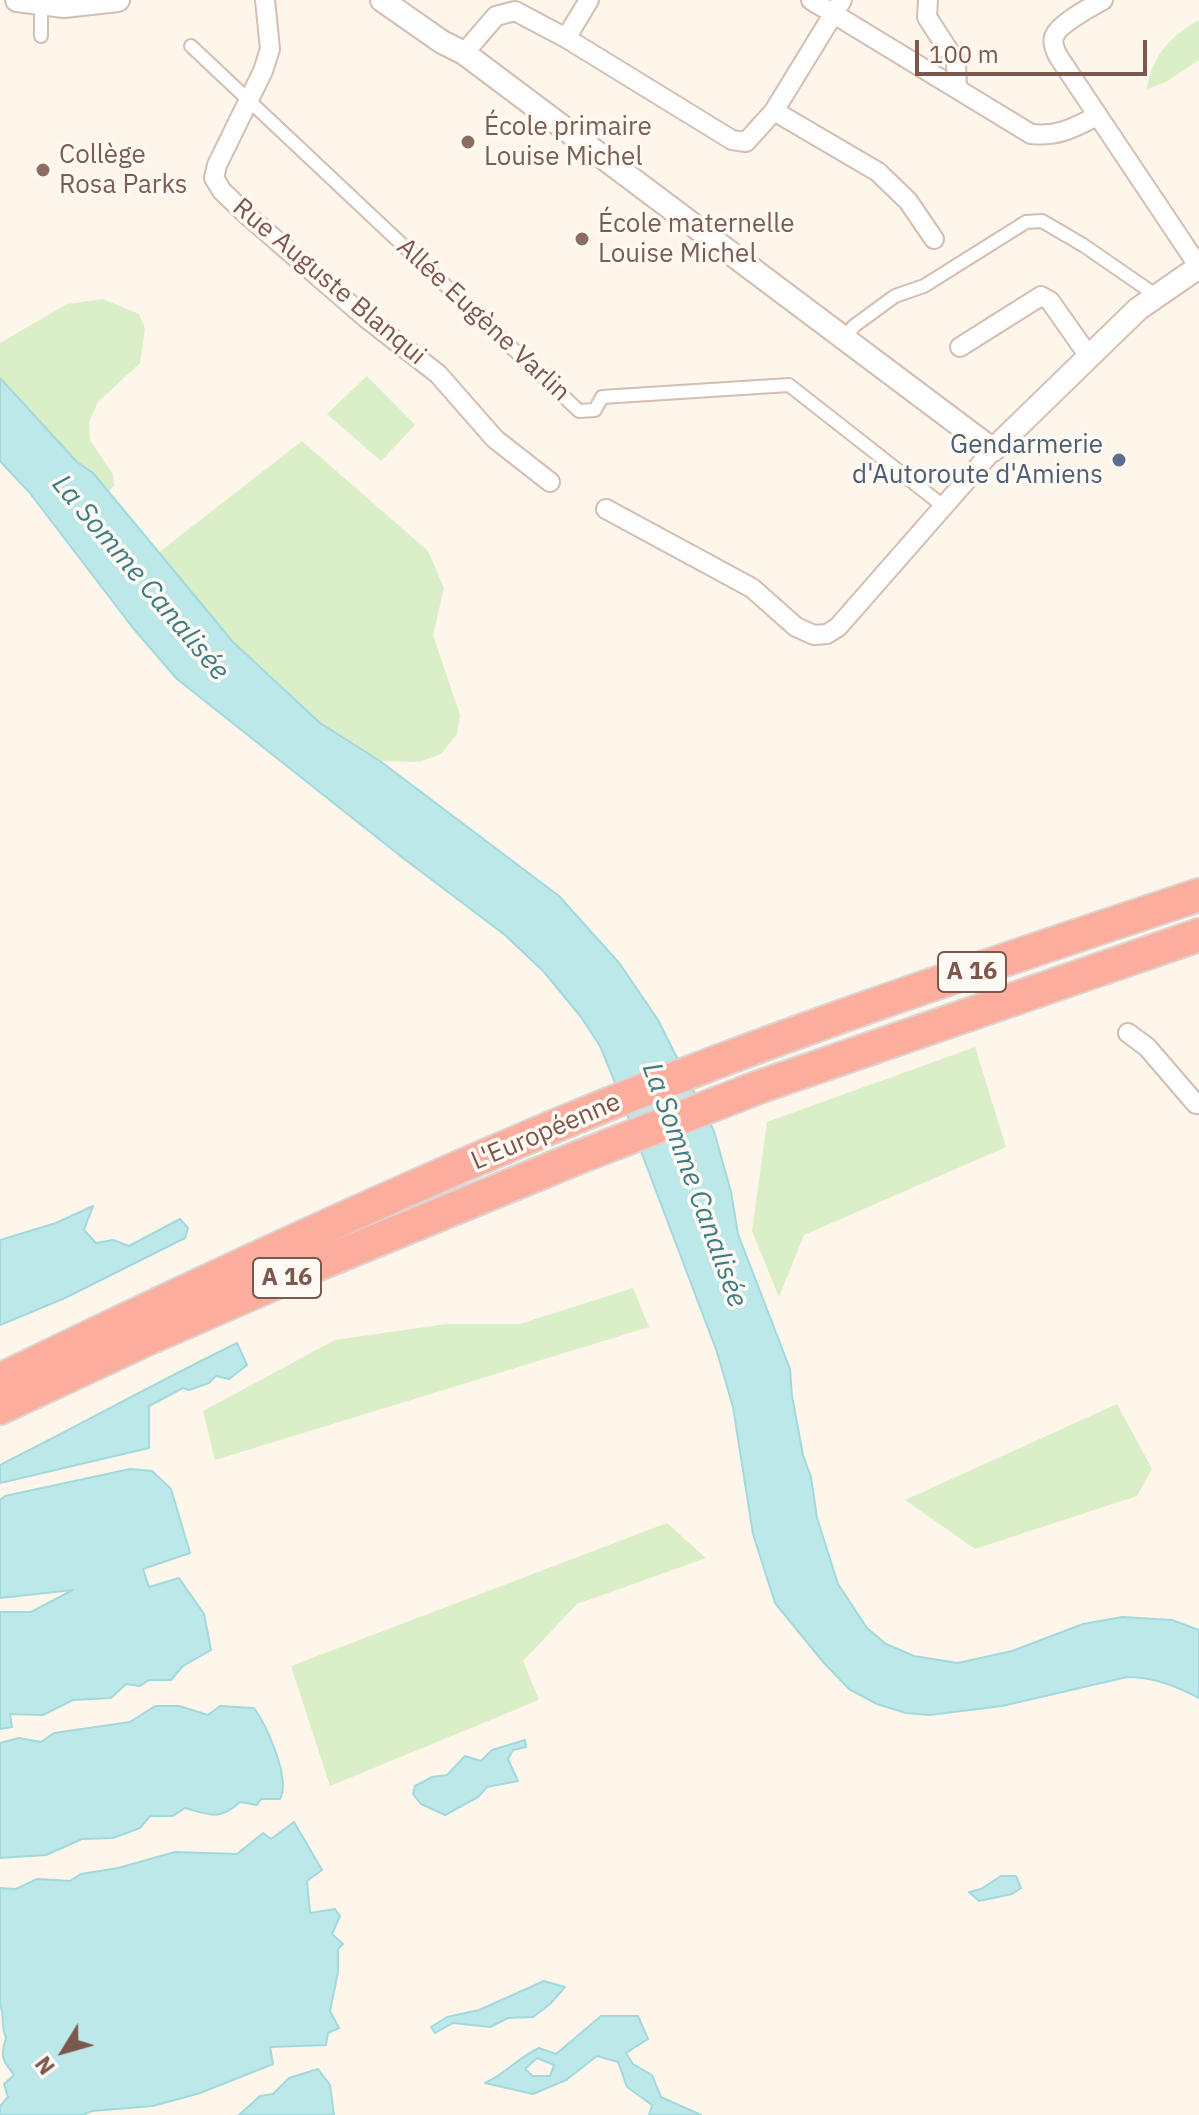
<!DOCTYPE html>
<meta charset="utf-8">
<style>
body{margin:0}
#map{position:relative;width:1199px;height:2115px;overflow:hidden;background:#fef5eb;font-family:"IBM Plex Sans",sans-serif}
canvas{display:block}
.north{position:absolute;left:24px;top:2011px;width:80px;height:80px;-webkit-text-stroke:6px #fff9f3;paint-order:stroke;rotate:233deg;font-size:22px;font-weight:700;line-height:32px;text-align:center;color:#7c574b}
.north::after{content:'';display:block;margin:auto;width:28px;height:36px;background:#7c574b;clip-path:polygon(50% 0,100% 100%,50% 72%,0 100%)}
.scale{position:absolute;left:915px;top:40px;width:232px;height:36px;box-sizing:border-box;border:4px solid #7c574b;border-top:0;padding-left:10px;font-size:24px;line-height:28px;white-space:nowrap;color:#7c574b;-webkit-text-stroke:6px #fff9f3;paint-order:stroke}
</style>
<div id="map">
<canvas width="1199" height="2115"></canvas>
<div class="north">N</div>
<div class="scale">100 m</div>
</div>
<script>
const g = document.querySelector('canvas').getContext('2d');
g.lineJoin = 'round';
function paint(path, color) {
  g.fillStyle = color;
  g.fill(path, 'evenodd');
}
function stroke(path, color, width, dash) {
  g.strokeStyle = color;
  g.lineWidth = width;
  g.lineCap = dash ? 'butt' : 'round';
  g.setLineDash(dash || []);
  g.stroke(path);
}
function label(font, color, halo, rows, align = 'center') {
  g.font = font + ' "IBM Plex Sans",sans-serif';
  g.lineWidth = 7;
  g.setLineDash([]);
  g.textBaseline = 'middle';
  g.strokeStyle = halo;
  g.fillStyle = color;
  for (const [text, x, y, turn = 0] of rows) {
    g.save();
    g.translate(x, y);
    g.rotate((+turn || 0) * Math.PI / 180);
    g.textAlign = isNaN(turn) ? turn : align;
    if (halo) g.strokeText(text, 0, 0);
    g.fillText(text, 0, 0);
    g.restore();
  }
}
const green = new Path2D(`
 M1199,20V60L1166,82L1147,89C1152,56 1170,36 1199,20Z
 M103,299L139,314L145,329L140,363L98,402L89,422L90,440L113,474L114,486L109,491L93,473L77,462L0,378V343L67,304Z
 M367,376L415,425L381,461L327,414Z
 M302,441L428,551L444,588L433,635L460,715L457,734L441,754L419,762L380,761L320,723L233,642L158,553Z
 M975,1047L1006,1147L804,1235L779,1297L752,1231L767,1122Z
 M633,1288L649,1327L215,1460L203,1411L335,1340L446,1324H520Z
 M1117,1404L1152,1469L1137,1496L975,1549L905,1500Z
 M667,1523L706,1558L577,1604L523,1661L539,1700L330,1786L291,1666Z`);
const water = new Path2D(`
 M0,378L77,462L93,473L233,642L320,723L380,761L559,896L620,964L658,1020L714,1131L731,1192L738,1234L790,1369L792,1396L803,1455L811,1477L817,1518L838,1584L867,1628L886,1644L914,1656L958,1663L1012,1651L1083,1624L1122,1617L1172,1620L1199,1630V1698C1176,1686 1154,1677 1127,1677L1002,1706L930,1715L906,1713L877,1704L849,1689L824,1663L775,1603L753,1534L733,1407L717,1352L614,1080L600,1046L581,1017L544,972L505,935L403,858L177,679L133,628L29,492L0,461Z
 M93,1206L84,1230L96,1243L113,1240L129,1246L180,1219L188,1228L185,1238L65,1298L0,1325V1240L56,1223Z
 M237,1343L247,1365L229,1379L216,1376L209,1383L189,1390L183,1388L149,1406V1448L0,1483V1465C80,1425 157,1382 237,1343Z
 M130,1469L152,1471L171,1489L190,1553L143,1569L149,1587L179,1578L204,1614L211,1650L183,1666L171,1680H149L140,1686L126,1684L111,1698L73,1700L43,1715L10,1714L12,1727L0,1729V1612H31L73,1590L0,1598V1500L5,1496Z
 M155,1706H179L208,1715L220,1706L254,1708C267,1726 291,1779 280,1799H261L257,1805L240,1802C219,1821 211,1815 185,1808L173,1816H150L140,1828L113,1838L82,1839L46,1855L0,1858V1743L19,1738L41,1742L54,1733L130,1722Z
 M525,1740L526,1747L513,1750L508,1759L518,1781L487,1787L478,1797L445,1815L421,1804L413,1794L415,1786L432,1777L447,1775L465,1756L481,1761L492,1750Z
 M294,1822L322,1870L307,1881L310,1913L335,1909L340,1916L332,1934L343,1944L338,1949V1972L330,2011L339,2028L328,2033L326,2045L270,2047L273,2064L200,2093L153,2106L92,2111L83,2115H0V2106L8,2097L4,2084L14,2075C2,2059 0,2058 6,2038C0,2024 5,2015 0,2004V1888L16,1889L37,1879L70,1881L81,1874L118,1868L175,1852L237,1854L263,1833L271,1839Z
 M1001,1876H1016L1021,1888L1012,1894L979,1901L969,1892L981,1889Z
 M544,1981L565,1987L550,2004L533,2017L508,2018L490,2027L453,2023L435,2033L431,2027L447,2017L479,2010Z
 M601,2016H638L648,2039L626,2053L633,2064L652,2075L661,2097L701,2115H649L652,2105L627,2087L618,2062L597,2056L566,2080L533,2094L485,2083C505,2074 519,2057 539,2048L556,2054ZM537,2058L554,2065L550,2076H533L525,2069Z
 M318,2069L330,2085L334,2115H239L260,2096L273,2094L289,2078Z`);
const pedestrian = new Path2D(`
 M41,0V36
 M191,46L579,411L595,410L602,397L789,385L942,505
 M844,339L854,326L895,296L924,286L1026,222L1042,221L1083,245L1157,296`);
const minor = new Path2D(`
 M265,0L270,49L263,71L217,165L214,178L222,191L247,215L366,318L438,374L495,439L550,482
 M589,0L566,38L732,140L746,142L774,111L842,0
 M811,0L1031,134C1057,137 1074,128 1097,116
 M928,0L927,17L956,62L957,89
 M1103,0C1091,7 1058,24 1054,37C1052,43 1055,50 1058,56L1199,267
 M464,53L496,16L515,11L566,38
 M774,111L878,172L908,201L934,239
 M960,347L1041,296L1050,301L1088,355
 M606,509L752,588L796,627L814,635L827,634L838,627L993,450
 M1128,1033L1147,1047L1196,1104H1199`);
const tertiary = new Path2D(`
 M17,0L64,6L118,0
 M382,0L442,42L464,53L993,450L1138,309L1199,267`);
const motorway = new Path2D(`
 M0,1380C185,1290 372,1203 562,1123C770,1037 985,966 1199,895
 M0,1408L147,1339L314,1266L577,1158L759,1087L1199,935`);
const markers = [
 [468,142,8,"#8d6e63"],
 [43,170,8,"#8d6e63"],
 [582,239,8,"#8d6e63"],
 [1119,460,8,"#5c6f8a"]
];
const shields = [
 [972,972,68],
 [287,1278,68]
];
const shieldNames = [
 ["A 16",972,972],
 ["A 16",287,1278]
];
const educationNames = [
 ["École primaire",484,127],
 ["Louise Michel",484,157],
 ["Collège",59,155],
 ["Rosa Parks",59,185],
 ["École maternelle",598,224],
 ["Louise Michel",598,254]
];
const streetNames = [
 ["Rue Auguste Blanqui",329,282,40],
 ["Allée Eugène Varlin",483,320,43],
 ["L'Européenne",546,1132,-23]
];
const serviceNames = [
 ["Gendarmerie",1103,445],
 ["d'Autoroute d'Amiens",1103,475]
];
const waterNames = [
 ["La Somme Canalisée",140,578,50],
 ["La Somme Canalisée",694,1185,70]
];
paint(green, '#daeec7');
paint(water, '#bde8ea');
stroke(water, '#a2d9dd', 2);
stroke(pedestrian, '#d4bdb1', 16);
stroke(minor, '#d4bdb1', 22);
stroke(tertiary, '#d4bdb1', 26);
stroke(motorway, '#ddd3d0', 36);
stroke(pedestrian, '#fff', 12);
stroke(minor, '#fff', 18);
stroke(tertiary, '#fff', 22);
stroke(motorway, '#fbae9e', 32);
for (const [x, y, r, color] of markers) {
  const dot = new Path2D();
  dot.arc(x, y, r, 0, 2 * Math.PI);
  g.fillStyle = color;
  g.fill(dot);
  stroke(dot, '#fff9f3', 3);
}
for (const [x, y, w] of shields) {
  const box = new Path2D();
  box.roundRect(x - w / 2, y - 20, w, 40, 6);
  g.fillStyle = '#fff9f3';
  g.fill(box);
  stroke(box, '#7c574b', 2);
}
label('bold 24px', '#7c574b', null, shieldNames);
label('26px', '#785e54', '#fff9f3', educationNames, 'left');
label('26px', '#7c574b', '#fff9f3', streetNames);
label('26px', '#4e5e75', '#fff9f3', serviceNames, 'right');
label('italic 28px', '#3c7d82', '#fff9f3', waterNames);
</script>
